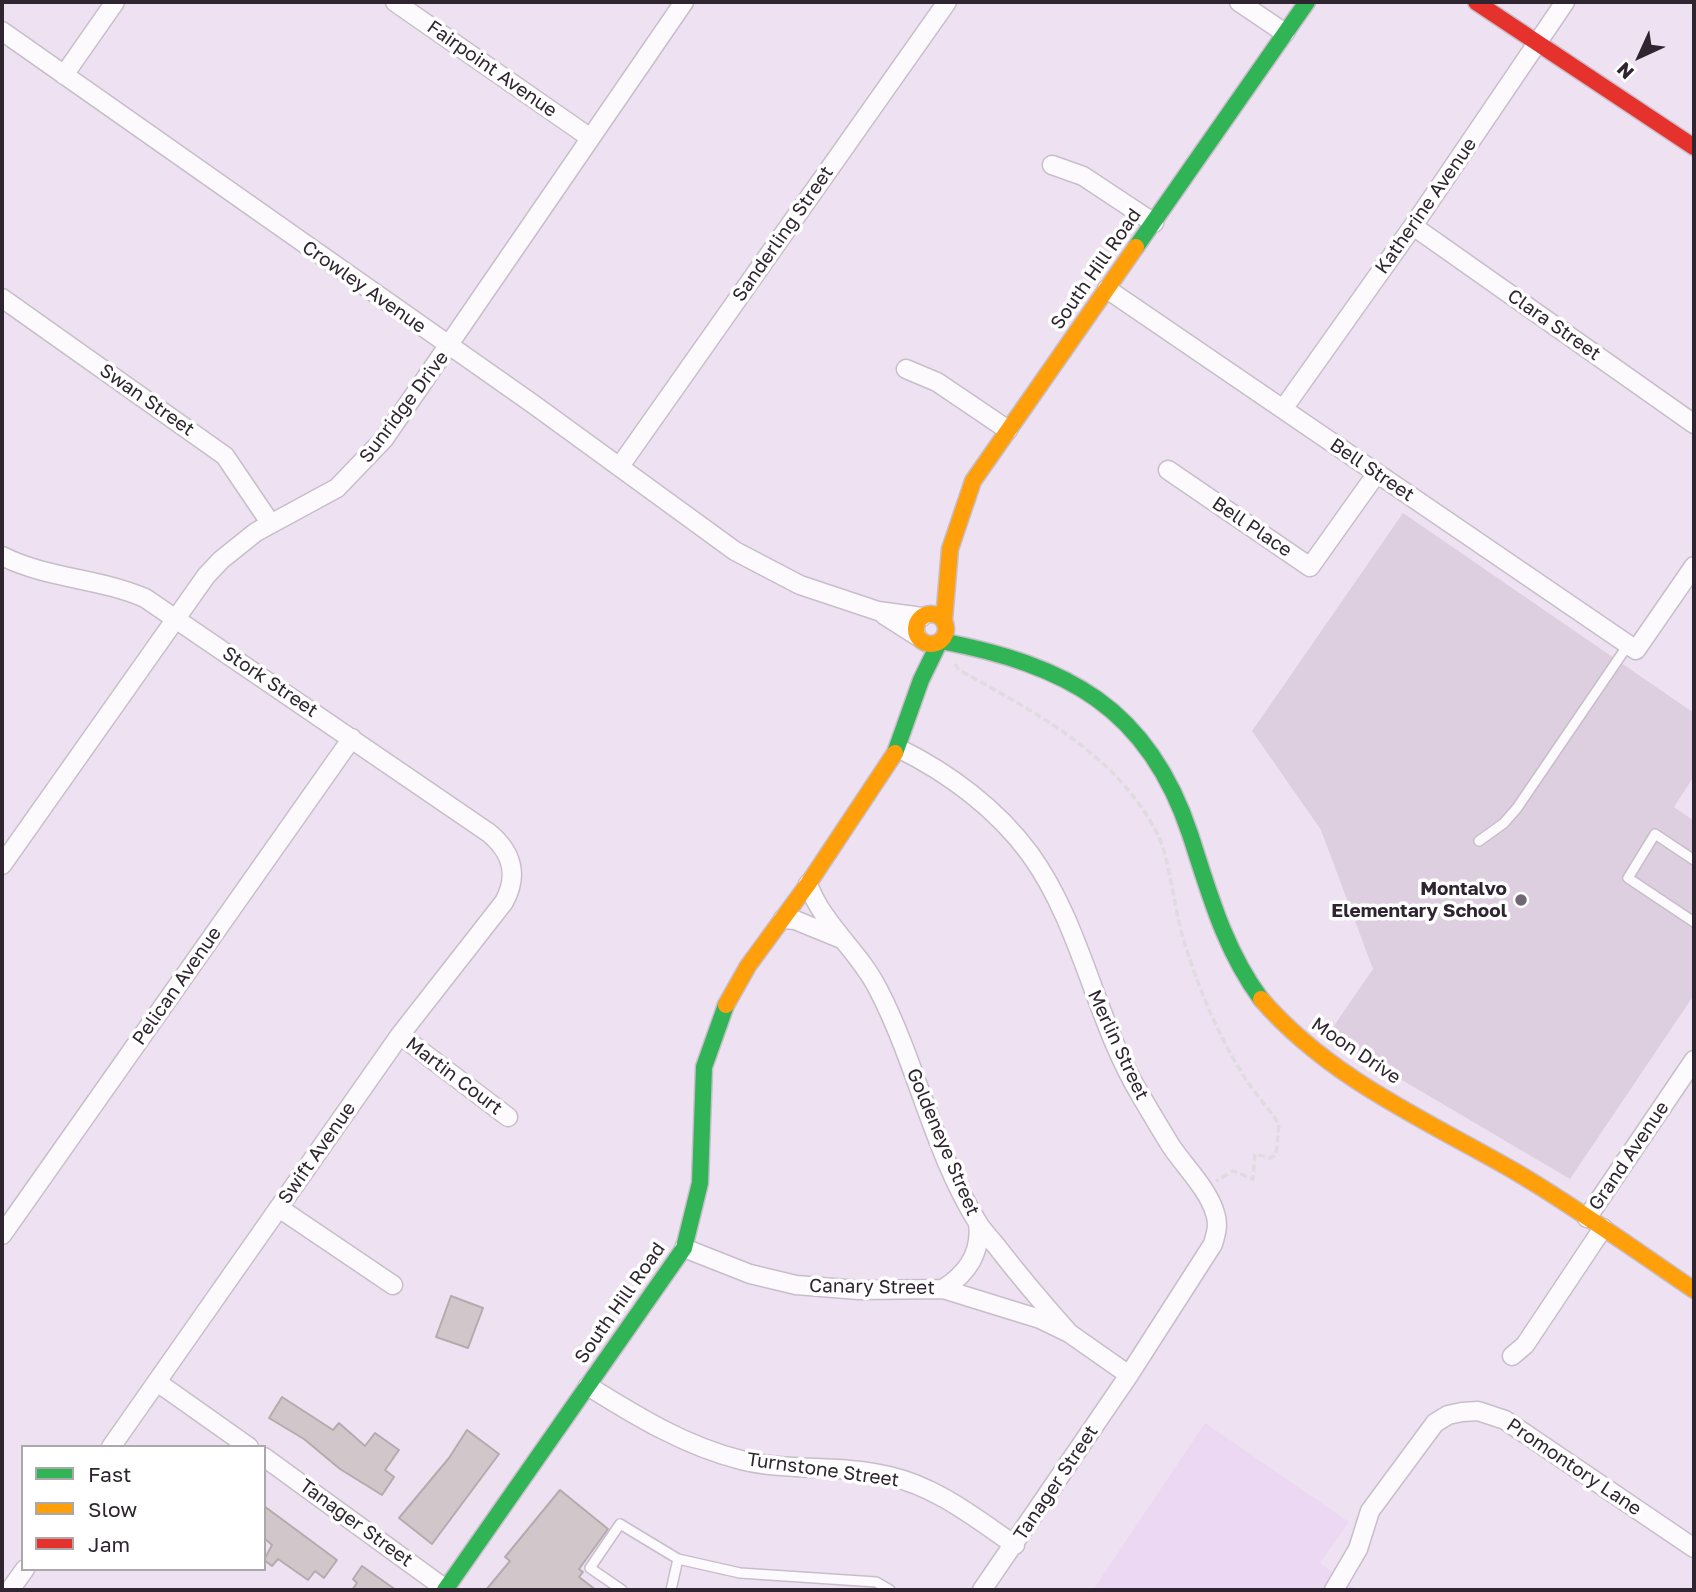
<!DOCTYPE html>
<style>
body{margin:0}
#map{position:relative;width:1696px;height:1592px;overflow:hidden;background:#eee1f1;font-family:"Golos Text",sans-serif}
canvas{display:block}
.frame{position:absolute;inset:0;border:4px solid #2e2530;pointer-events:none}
.legend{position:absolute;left:21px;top:1445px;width:245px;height:126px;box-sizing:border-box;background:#fff;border:2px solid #aba8ac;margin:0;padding:9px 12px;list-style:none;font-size:21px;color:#2e2530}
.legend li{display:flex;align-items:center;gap:14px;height:35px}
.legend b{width:35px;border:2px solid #aba8ac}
.north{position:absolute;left:1605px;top:21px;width:70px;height:70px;-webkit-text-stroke:5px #fff;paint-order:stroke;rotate:225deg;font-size:19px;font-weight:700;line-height:28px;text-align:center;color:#2e2530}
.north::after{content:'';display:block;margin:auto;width:24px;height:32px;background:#2e2530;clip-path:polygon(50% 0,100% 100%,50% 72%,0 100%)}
</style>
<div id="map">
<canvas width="1696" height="1592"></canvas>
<div class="frame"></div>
<ul class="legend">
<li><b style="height:9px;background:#30b455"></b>Fast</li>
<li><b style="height:9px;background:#ff9f0a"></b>Slow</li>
<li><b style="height:9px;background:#e5322d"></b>Jam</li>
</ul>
<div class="north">N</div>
</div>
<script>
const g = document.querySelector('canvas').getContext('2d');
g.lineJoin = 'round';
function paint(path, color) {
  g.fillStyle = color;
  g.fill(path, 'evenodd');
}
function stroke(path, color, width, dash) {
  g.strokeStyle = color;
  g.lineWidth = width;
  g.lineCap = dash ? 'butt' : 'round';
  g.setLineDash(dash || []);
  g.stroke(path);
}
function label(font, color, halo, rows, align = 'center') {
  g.font = font + ' "Golos Text",sans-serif';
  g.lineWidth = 7;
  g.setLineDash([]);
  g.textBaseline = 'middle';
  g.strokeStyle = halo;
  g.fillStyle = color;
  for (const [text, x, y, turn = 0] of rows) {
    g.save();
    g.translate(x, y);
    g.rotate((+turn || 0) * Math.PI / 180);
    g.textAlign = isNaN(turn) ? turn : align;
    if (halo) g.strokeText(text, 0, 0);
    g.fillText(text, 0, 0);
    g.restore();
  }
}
const built = new Path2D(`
 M1205,1423L1349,1522L1320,1563L1357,1590H1093Z`);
const education = new Path2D(`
 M1403,513L1694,713V776L1674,807L1694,821V995L1570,1179L1356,1053L1329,1033L1373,969L1321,830L1252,731Z`);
const building = new Path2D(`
 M451,1296L483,1308L468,1348L436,1337Z
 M282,1397L333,1430L339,1423L365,1446L375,1433L399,1450L385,1470L394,1477L382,1495L340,1469L304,1439L269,1418Z
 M467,1430L499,1454L432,1544L399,1518L449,1458Z
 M560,1490L608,1529L579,1569L583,1572L579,1577L596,1590H486L510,1561L505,1557Z
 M264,1506L337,1560L324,1578L315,1571L308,1580L278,1559L272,1566L264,1560L272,1545L264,1538Z
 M362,1566L396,1590H352L357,1583L353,1579Z`);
const path = new Path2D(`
 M955,664L959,670C1035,712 1115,753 1157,833C1170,857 1174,911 1184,941C1199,990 1219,1038 1247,1081C1257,1096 1269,1109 1279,1124L1276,1155L1270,1158L1255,1154L1253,1179L1233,1171L1216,1181`);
const lane = new Path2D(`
 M1479,841L1504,823L1517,808L1628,645
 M1694,860L1655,834L1628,878L1694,922
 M622,1590L590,1568L620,1524L678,1559
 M671,1590L678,1559L740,1573L876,1582L890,1590`);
const street = new Path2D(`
 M395,2L589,137
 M1239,2L1285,33
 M2,31L533,404L735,551L800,585L878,611L922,617
 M64,75L115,2
 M1052,165L1083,176L1154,223
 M1413,226L1694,424
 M1107,289L1636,650L1694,566
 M2,298L225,456L271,524
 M906,369L937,382L1008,430
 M1283,409L1413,226L1565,2
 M620,466L947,2
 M1168,470L1310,567L1377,473
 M2,556C48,579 99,578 145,598L489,833C512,852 519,875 504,902L400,1035L111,1447
 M884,615L917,636
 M898,748C949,773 997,809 1030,854C1082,926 1095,1020 1141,1096C1151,1113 1161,1130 1171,1146C1185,1167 1208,1189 1215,1213C1219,1224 1216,1234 1213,1244L1129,1375L982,1590
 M2,865L206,576L221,560L256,532L337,488L384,439L684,2
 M808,884C823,925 859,951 878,989C917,1064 933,1151 978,1223C984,1233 994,1242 1001,1252C1023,1280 1045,1306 1069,1333
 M783,919L795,920L839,938
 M400,1035L508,1117
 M279,1208L393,1285
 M1587,1218L1694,1060
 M2,1235L352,738
 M684,1248L750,1274L796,1285L859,1290L943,1289L1040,1319L1069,1333L1129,1375
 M943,1289C967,1274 982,1252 978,1223
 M1512,1356L1525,1345L1603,1228
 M157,1382L249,1447
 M588,1386C636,1416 685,1446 741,1460C789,1472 841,1464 889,1476C937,1487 975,1518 1015,1545
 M264,1457L447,1590
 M10,1590L25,1569
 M1334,1590L1358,1549L1370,1511L1435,1423L1448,1415L1462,1412L1478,1411L1505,1420L1694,1548`);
const fast = new Path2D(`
 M1136,247L1307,2
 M941,641C1066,665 1148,707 1190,834C1209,892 1224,949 1261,999
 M895,753L921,680L939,643
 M445,1590L684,1248L700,1183L704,1067L726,1005`);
const slow = new Path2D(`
 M916 629a15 15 0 1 1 30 0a15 15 0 1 1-30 0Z
 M944,620L950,549L973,481L1136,247
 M1261,999C1330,1079 1426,1120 1516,1172C1577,1208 1635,1250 1694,1290
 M726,1005L748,966L808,884L895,753`);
const jam = new Path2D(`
 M1476,2L1694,147`);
const markers = [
 [1521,900,7,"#716774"]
];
const streetNames = [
 ["Fairpoint Avenue",492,69,35],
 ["Katherine Avenue",1426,206,-55],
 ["Sanderling Street",783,234,-55],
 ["South Hill Road",1096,269,-55],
 ["Crowley Avenue",364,287,35],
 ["Clara Street",1554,325,35],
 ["Swan Street",147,400,35],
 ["Sunridge Drive",404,407,-53],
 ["Bell Street",1372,470,34],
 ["Bell Place",1252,527,34],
 ["Stork Street",270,682,34],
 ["Pelican Avenue",177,986,-55],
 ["Merlin Street",1118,1045,65],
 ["Moon Drive",1356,1051,34],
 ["Martin Court",454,1076,37],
 ["Goldeneye Street",943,1142,67],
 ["Swift Avenue",317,1153,-55],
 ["Grand Avenue",1629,1156,-56],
 ["Canary Street",872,1287,1],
 ["South Hill Road",620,1303,-55],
 ["Promontory Lane",1574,1467,34],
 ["Turnstone Street",823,1470,8],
 ["Tanager Street",1056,1483,-56],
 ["Tanager Street",356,1523,36]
];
const poiNames = [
 ["Montalvo",1507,889],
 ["Elementary School",1507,911]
];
paint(built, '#edd8f3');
paint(education, '#ddcfe0');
paint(building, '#d1c6c9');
stroke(building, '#b5abad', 2);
stroke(lane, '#c8becb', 12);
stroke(street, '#c8becb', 21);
stroke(fast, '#c8becb', 19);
stroke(slow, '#c8becb', 19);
stroke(jam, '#c8becb', 19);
stroke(path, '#dfdbe0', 3.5, [7, 3.5]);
stroke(lane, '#fcfafd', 9);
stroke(street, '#fcfafd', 18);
stroke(fast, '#30b455', 16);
stroke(slow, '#ff9f0a', 16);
stroke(jam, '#e5322d', 16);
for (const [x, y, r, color] of markers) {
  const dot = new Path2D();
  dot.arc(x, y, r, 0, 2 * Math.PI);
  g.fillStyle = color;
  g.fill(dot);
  stroke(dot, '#fff', 2.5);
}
label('19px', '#2e2530', '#fff', streetNames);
label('bold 19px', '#2e2530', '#fff', poiNames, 'right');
</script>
